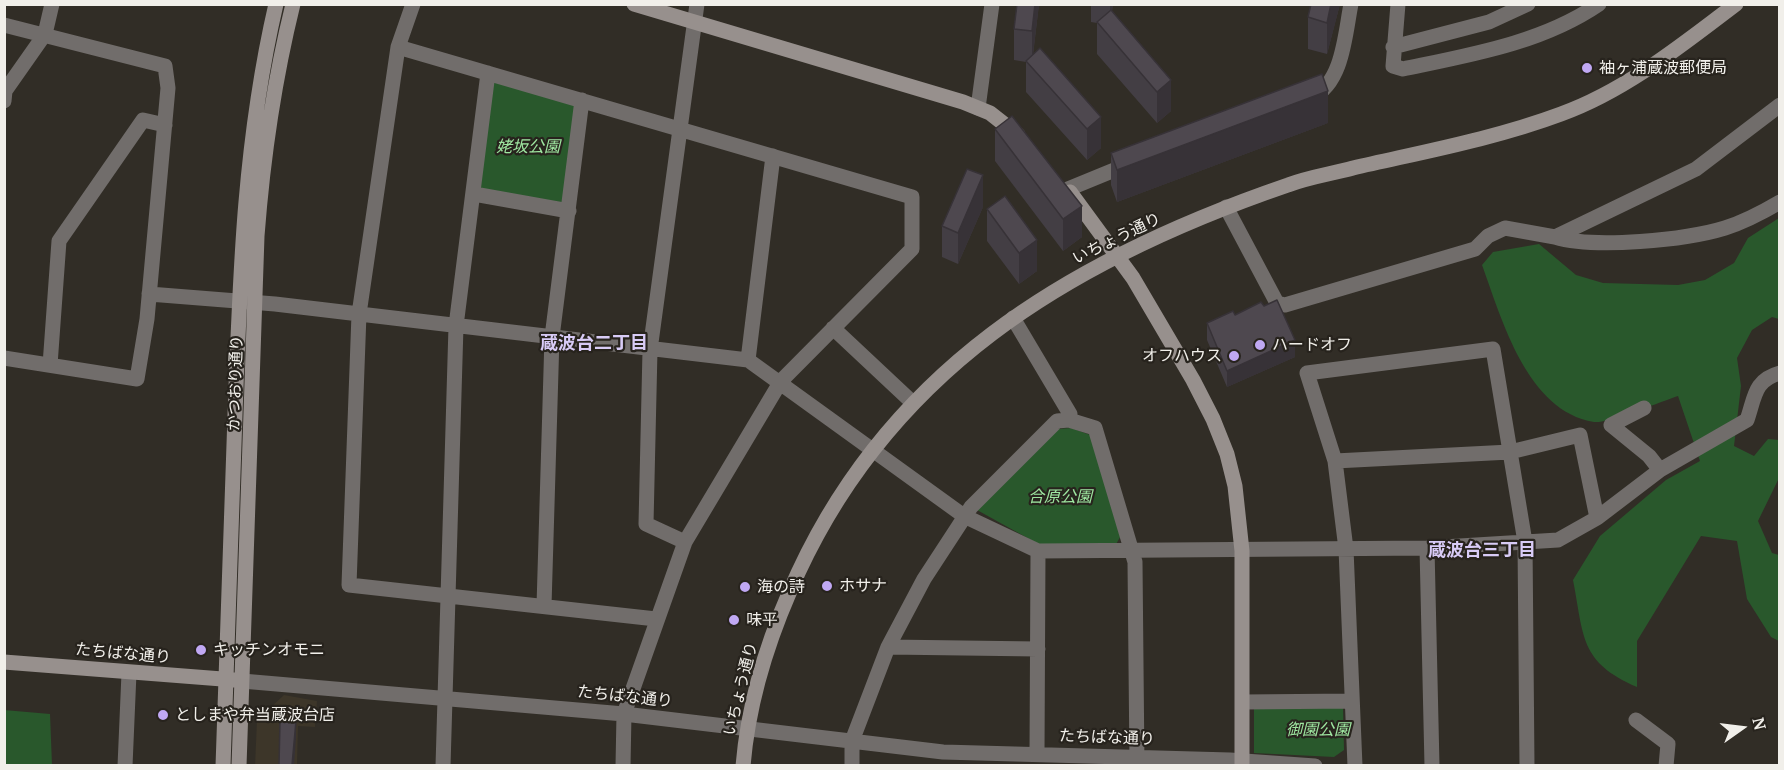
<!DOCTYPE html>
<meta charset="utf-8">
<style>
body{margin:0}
#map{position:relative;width:1784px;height:770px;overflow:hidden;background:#312d26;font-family:"PT Serif",serif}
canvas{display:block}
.frame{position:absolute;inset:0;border:6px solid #f1efea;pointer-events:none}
.north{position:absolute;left:1712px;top:698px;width:60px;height:60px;-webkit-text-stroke:4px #27231d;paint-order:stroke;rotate:76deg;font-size:16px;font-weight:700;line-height:24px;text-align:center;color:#f1efea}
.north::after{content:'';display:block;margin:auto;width:21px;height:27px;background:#f1efea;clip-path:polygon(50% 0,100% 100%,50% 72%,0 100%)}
</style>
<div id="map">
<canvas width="1784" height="770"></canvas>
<div class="frame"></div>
<div class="north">N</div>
</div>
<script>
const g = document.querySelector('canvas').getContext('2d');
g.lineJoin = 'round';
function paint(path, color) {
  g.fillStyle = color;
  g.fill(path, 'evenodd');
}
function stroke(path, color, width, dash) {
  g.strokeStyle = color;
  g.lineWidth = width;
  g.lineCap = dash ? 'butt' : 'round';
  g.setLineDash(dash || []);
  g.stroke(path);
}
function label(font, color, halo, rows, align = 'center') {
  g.font = font + ' "PT Serif","Noto Sans JP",serif';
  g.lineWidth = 4.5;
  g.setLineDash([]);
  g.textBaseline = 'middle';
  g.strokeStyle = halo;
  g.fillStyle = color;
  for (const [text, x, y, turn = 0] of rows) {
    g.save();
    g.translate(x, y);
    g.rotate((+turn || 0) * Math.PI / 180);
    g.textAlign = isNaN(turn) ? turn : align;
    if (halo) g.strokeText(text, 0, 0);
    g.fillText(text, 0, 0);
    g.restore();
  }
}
const built = new Path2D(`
 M284,695L317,701L315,727L298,726L297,765L255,766L257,720Z`);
const green = new Path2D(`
 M488,73L582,100L569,211L474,194Z
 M1779,218V319L1772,317L1752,330L1737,358L1741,386L1734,446L1754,456L1768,439L1779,440V478L1758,521L1772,553L1779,555V641L1771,637L1747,599L1737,541L1701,536L1637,641V687C1579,662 1584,636 1573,580L1600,536L1666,480L1700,461L1678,396C1663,401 1606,424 1594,422C1527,411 1502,320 1482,265L1493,252L1539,244L1576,275L1603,283L1678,285L1705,280L1734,263L1748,238Z
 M1071,428L1093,436L1123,532L1115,546H1042L977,510L1058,429Z
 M1254,705H1343L1344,750L1334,757L1254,753Z
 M4,710L50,714L52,765H5Z`);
const street = new Path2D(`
 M413,4L398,47L359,314L349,585L656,619
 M1398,4L1393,66L1403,69C1470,55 1542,43 1599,4
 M4,25L165,66L168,88L147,319L137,379L4,358
 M398,47L912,197V249L781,381L685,542L624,714L623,766
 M1393,47L1489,22L1528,4
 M1312,97C1343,83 1345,34 1351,4
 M4,101L5,91L45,34L52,4
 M978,108L992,4
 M1068,189L1129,164
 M474,194L569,211
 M1226,207L1277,303L1285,305L1475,249L1488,236L1505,228L1555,237L1696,169L1780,105
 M1555,237C1594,249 1686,240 1725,228C1744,222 1763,212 1780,202
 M149,294L275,304L748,360L964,516L1038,551L1427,548L1558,540L1597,518L1660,470L1747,420C1755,397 1754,380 1780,373
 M1013,318L1070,414L1069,420
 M833,328L913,403
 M748,360L773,156
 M50,365L59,241L143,120L165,125
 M1644,408L1611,425L1649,456L1660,470
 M1335,461L1510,452L1580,435L1597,518
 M685,542L646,524L650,350L697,4
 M1427,548L1432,766
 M544,606L552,337L582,100
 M888,647L1038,649
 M242,681L624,714L943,752L1230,760L1315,766
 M1243,702L1352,701
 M1636,720L1668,744L1666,766
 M1037,754L1038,551
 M125,766L129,673
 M443,766L456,326L488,73
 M852,766V741L888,647L924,579L971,507L1057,421L1069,420L1095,428L1135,562L1137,766
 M1355,766L1346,549L1335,461L1307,373L1493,349L1525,542L1527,766`);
const secondary = new Path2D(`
 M634,4L963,102L990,113L1018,135
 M1070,192L1133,278L1193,380L1213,419L1227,454L1235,486L1242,551V766
 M4,662L235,680
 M223,766C227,649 231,532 235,415C240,276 244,142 276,4
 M239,766L257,236C263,157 274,81 293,4
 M743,766C748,706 766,646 790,591C884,371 1069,260 1288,185C1309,177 1331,174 1353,168C1422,152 1494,139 1561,114C1625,91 1682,45 1736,4`);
const wall = new Path2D(`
 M1039,4L1033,55L1101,148L1087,160L1026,92V62L1014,60V29Z
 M1091,4H1113L1112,11L1171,111L1157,123L1097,54V23L1091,22Z
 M1311,4H1340L1327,54L1308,49V17Z
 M1328,123L1117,202L1111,185V153Z
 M995,129L1082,237L1063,251L995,161Z
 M983,207L958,264L942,257V226Z
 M987,209L1037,271L1019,284L987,241Z
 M1235,315L1295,357L1227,387L1207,340V323Z`);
const shadedWall = new Path2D(`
 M1035,4H1039L1032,62V31Z
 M1110,4H1113L1110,25Z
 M1331,4H1340L1327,54V23Z
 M1171,80V111L1157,123V92Z
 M1328,91V123L1117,202V170Z
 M1101,117V148L1087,160V129Z
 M983,175V207L958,264V233Z
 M1082,206V237L1063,251V219Z
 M1037,240V271L1019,284V253Z
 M1295,340V357L1227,387V371Z
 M296,721V738L294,765H292Z`);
const building = new Path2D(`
 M1017,4H1035L1032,31L1014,29Z
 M1311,4H1331L1327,23L1308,17Z
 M1111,10L1171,80L1157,92L1097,22Z
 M1040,48L1101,117L1087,129L1026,61Z
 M1322,74L1328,91L1117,170L1111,153Z
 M1012,116L1082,206L1063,219L995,129Z
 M967,169L983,175L958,233L942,226Z
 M1005,196L1037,240L1019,253L987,209Z
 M1277,300L1295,340L1227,371L1207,323L1233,311L1235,315L1261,302L1264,306Z
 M280,721H296L292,765H279Z`);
const markers = [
 [1587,68,6,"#c0a8f3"],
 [1260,345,6,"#c0a8f3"],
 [1234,356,6,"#c0a8f3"],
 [827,586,6,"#c0a8f3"],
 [745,587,6,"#c0a8f3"],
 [734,620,6,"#c0a8f3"],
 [201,650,6,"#c0a8f3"],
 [163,715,6,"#c0a8f3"]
];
const poiNames = [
 ["袖ヶ浦蔵波郵便局",1599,68],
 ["ハードオフ",1272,345],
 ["オフハウス",1222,356,"right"],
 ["ホサナ",839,586],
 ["海の詩",757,587],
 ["味平",746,620],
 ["キッチンオモニ",213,650],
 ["としまや弁当蔵波台店",175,715]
];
const parkNames = [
 ["姥坂公園",528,147],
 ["合原公園",1060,497],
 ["御園公園",1318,730]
];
const streetNames = [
 ["いちょう通り",1117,239,-26],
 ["かつおり通り",236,383,-88],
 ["たちばな通り",123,654,5],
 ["いちょう通り",741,689,-76],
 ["たちばな通り",625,697,6],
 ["たちばな通り",1107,738,2]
];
const neighbourhoodNames = [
 ["蔵波台二丁目",594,344],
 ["蔵波台三丁目",1482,551]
];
paint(built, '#3d3629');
paint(green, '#29582c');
stroke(street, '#716d6b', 15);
stroke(secondary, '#97908d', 15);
paint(wall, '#433e44');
paint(shadedWall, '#373237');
paint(building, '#4e484f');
stroke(building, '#373237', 1.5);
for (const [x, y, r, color] of markers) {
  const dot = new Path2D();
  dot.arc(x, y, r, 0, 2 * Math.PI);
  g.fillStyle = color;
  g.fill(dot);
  stroke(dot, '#27231d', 2);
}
label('16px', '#f1efea', '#27231d', poiNames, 'left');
label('italic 16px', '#9ee6a0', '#27231d', parkNames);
label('16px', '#f1efea', '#27231d', streetNames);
label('bold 18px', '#d8cbf6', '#27231d', neighbourhoodNames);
</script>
